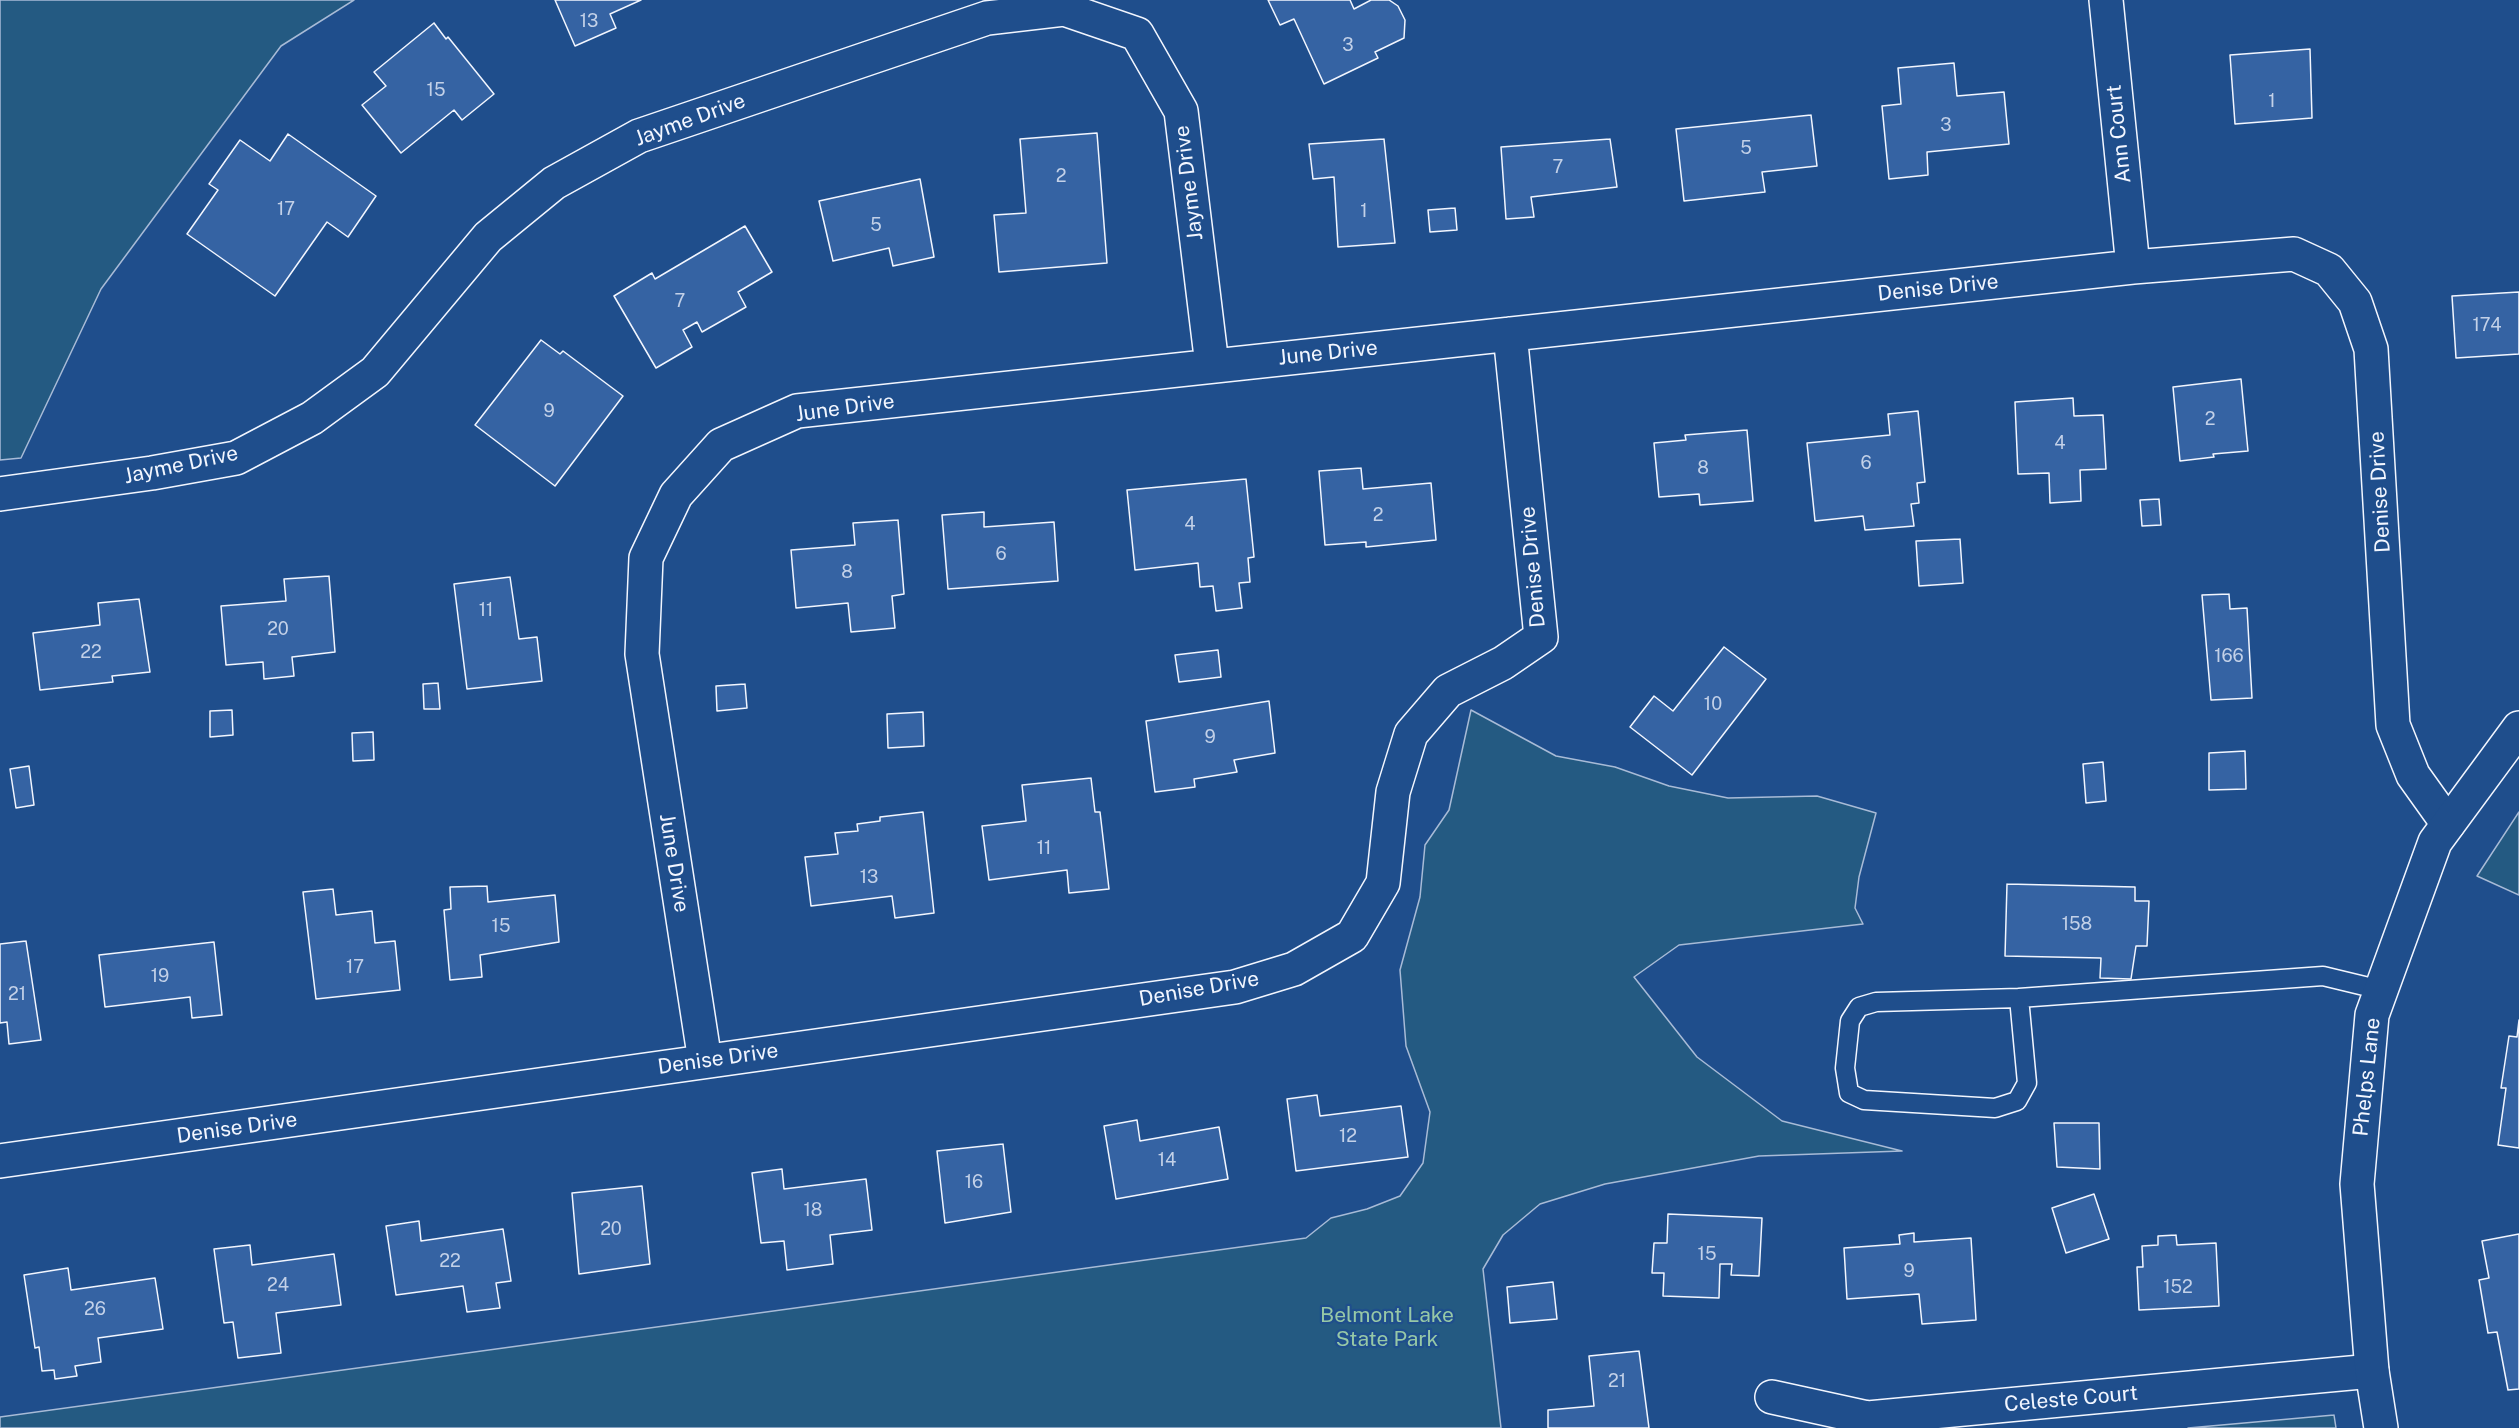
<!DOCTYPE html>
<html>
<head>
<meta charset="utf-8">
<style>
  body { margin:0 }
  canvas { display:block; background:#1f4e8c }
</style>
</head>
<body>
<canvas width="2519" height="1428"></canvas>
<script>
const ctx = document.querySelector('canvas').getContext('2d');
ctx.lineJoin = 'round';
function fillPath(path, color) {
  ctx.fillStyle = color;
  ctx.fill(path, 'evenodd');
}
function poly(rows) {
  const path = new Path2D();
  for (const r of rows) {
    path.moveTo(r[0], r[1]);
    for (let i = 2; i < r.length; i += 2) path.lineTo(r[i], r[i + 1]);
  }
  return path;
}
function strokePath(path, color, width, dash) {
  ctx.strokeStyle = color;
  ctx.lineWidth = width;
  ctx.lineCap = dash ? 'butt' : 'round';
  ctx.setLineDash(dash || []);
  ctx.stroke(path);
}
function label(font, color, halo, rows, align = 'center') {
  ctx.font = font + ' "Public Sans",sans-serif';
  ctx.lineWidth = 4.5;
  ctx.setLineDash([]);
  ctx.textBaseline = 'middle';
  ctx.strokeStyle = halo;
  ctx.fillStyle = color;
  for (const [text, x, y, turn = 0] of rows) {
    ctx.save();
    ctx.translate(x, y);
    ctx.rotate((+turn || 0) * Math.PI / 180);
    ctx.textAlign = isNaN(turn) ? turn : align;
    if (halo) ctx.strokeText(text, 0, 0);
    ctx.fillText(text, 0, 0);
    ctx.restore();
  }
}
const green = poly([
  [0,0,354,0,281,46,101,289,21,458,0,460,0,0],
  [1471,710,1556,756,1615,767,1669,786,1728,798,1817,796,1876,813,1859,877,1855,908,1863,924,1679,945,1634,977,1697,1057,1782,1121,1902,1151,1759,1156,1605,1184,1540,1204,1503,1235,1483,1269,1501,1428,0,1428,0,1417,1306,1238,1331,1218,1367,1209,1400,1196,1423,1163,1430,1112,1406,1046,1400,970,1420,897,1425,845,1449,810,1471,710],
  [2519,812,2519,895,2477,876,2519,812],
  [2334,1415,2336,1428,2188,1428,2334,1415]
]);
const building = poly([
  [555,0,641,0,610,14,616,28,575,46,555,0],
  [1268,0,1350,0,1354,9,1371,0,1389,0,1398,6,1405,20,1404,38,1375,52,1378,58,1324,84,1294,19,1280,25,1268,0],
  [434,23,446,39,448,37,494,94,462,120,454,110,401,153,362,105,386,86,374,72,434,23],
  [2310,49,2312,118,2235,124,2230,55,2310,49],
  [1954,63,1957,96,2004,92,2009,144,1927,152,1928,175,1889,179,1882,106,1901,104,1898,68,1954,63],
  [1811,115,1817,166,1762,172,1765,192,1684,201,1676,129,1811,115],
  [1097,133,1107,263,999,272,994,215,1026,213,1020,139,1097,133],
  [288,134,376,196,348,237,327,222,275,296,187,234,218,190,209,184,240,140,270,161,288,134],
  [1384,139,1395,243,1338,247,1334,177,1313,179,1309,144,1384,139],
  [1610,139,1617,187,1531,197,1534,217,1506,219,1501,147,1610,139],
  [920,179,934,257,893,266,889,248,833,261,819,201,920,179],
  [1455,208,1457,230,1430,232,1428,210,1455,208],
  [745,226,772,272,738,292,746,307,702,332,697,322,683,330,692,347,656,368,614,296,652,273,655,279,745,226],
  [2519,292,2519,354,2456,358,2452,296,2519,292],
  [541,340,560,354,563,351,623,396,555,486,475,425,541,340],
  [2241,379,2248,451,2213,454,2214,457,2180,461,2173,387,2241,379],
  [2073,398,2074,416,2103,415,2106,469,2080,470,2081,501,2050,503,2049,473,2018,474,2015,402,2073,398],
  [1918,411,1925,482,1917,483,1919,503,1911,504,1914,526,1865,530,1863,516,1815,521,1807,443,1890,435,1888,414,1918,411],
  [1747,430,1753,501,1700,505,1699,494,1659,497,1654,443,1686,440,1685,435,1747,430],
  [1361,468,1363,489,1431,483,1436,540,1366,547,1366,542,1325,545,1319,471,1361,468],
  [1246,479,1254,557,1248,558,1250,582,1239,583,1242,608,1216,611,1213,586,1200,587,1198,563,1135,570,1127,490,1246,479],
  [2159,499,2161,525,2142,526,2140,500,2159,499],
  [984,512,984,527,1054,522,1058,581,948,589,942,515,984,512],
  [898,520,904,594,892,596,895,628,851,632,848,603,796,608,791,550,855,545,853,523,898,520],
  [1960,539,1963,583,1919,586,1916,541,1960,539],
  [329,576,335,652,292,657,294,676,264,679,263,662,226,665,221,606,286,601,284,579,329,576],
  [510,577,519,639,537,637,542,681,467,689,454,584,510,577],
  [2229,594,2230,609,2247,608,2252,698,2211,700,2202,595,2229,594],
  [139,599,150,672,112,676,113,682,40,690,33,633,100,625,98,603,139,599],
  [1724,647,1766,679,1692,775,1630,727,1654,696,1673,711,1724,647],
  [1218,650,1221,677,1179,682,1175,655,1218,650],
  [438,683,440,709,424,709,423,684,438,683],
  [745,684,747,708,717,711,716,686,745,684],
  [1269,701,1275,753,1234,760,1237,772,1194,779,1195,787,1155,792,1146,721,1269,701],
  [232,710,233,735,210,737,210,711,232,710],
  [923,712,924,746,888,748,887,714,923,712],
  [373,732,374,760,353,761,352,733,373,732],
  [2245,751,2246,789,2209,790,2209,753,2245,751],
  [2103,762,2106,801,2086,803,2083,764,2103,762],
  [29,766,34,805,16,808,10,769,29,766],
  [1091,778,1095,812,1100,812,1109,889,1069,893,1067,870,989,880,982,826,1026,821,1022,785,1091,778],
  [923,812,934,913,895,918,892,896,811,906,805,857,838,854,835,833,858,831,857,824,880,821,880,817,923,812],
  [2007,884,2135,887,2135,901,2149,901,2147,946,2136,946,2131,979,2100,978,2101,958,2005,956,2007,884],
  [487,886,488,902,555,895,559,942,480,955,482,977,450,980,444,910,451,909,450,887,487,886],
  [333,889,336,915,372,911,375,943,395,941,400,990,316,999,303,892,333,889],
  [26,941,41,1040,9,1044,7,1022,0,1023,0,944,26,941],
  [214,942,222,1015,192,1018,190,997,105,1007,99,955,214,942],
  [2519,1020,2519,1148,2498,1145,2506,1088,2501,1088,2509,1036,2517,1037,2519,1020],
  [1317,1095,1320,1116,1401,1106,1408,1157,1296,1171,1287,1099,1317,1095],
  [1137,1120,1140,1141,1219,1127,1228,1179,1116,1199,1104,1126,1137,1120],
  [2054,1123,2099,1123,2100,1169,2057,1167,2054,1123],
  [1003,1144,1011,1212,945,1223,937,1151,1003,1144],
  [782,1169,784,1189,866,1179,872,1230,830,1235,833,1264,787,1270,784,1241,761,1243,752,1173,782,1169],
  [642,1186,650,1264,579,1274,572,1193,642,1186],
  [2094,1194,2109,1239,2066,1253,2052,1208,2094,1194],
  [1668,1214,1762,1218,1759,1276,1731,1275,1732,1264,1720,1264,1719,1298,1663,1296,1664,1273,1652,1273,1654,1243,1667,1243,1668,1214],
  [419,1221,421,1241,503,1229,511,1281,496,1283,500,1308,467,1312,463,1286,396,1295,386,1226,419,1221],
  [1914,1233,1914,1242,1971,1238,1976,1320,1922,1324,1919,1294,1847,1299,1844,1248,1900,1244,1899,1235,1914,1233],
  [2519,1234,2519,1389,2508,1390,2497,1332,2488,1333,2479,1280,2489,1278,2482,1241,2519,1234],
  [2176,1235,2177,1245,2216,1243,2219,1306,2139,1310,2137,1267,2143,1267,2142,1246,2158,1245,2158,1236,2176,1235],
  [250,1245,252,1265,334,1254,341,1305,276,1313,281,1353,238,1358,233,1322,224,1323,214,1249,250,1245],
  [68,1268,71,1290,155,1278,163,1329,98,1338,101,1362,75,1366,77,1376,55,1379,54,1370,42,1371,39,1347,35,1348,24,1275,68,1268],
  [1553,1282,1557,1319,1510,1323,1507,1287,1553,1282],
  [1639,1351,1649,1428,1548,1428,1548,1410,1594,1406,1589,1356,1639,1351]
]);
const lane = poly([
  [2019,998,2027,1083,2017,1101,1995,1108,1864,1100,1849,1093,1845,1068,1850,1021,1859,1007,1876,1002,2019,998,2323,976,2381,990]
]);
const street = poly([
  [2106,0,2133,267],
  [0,494,152,473,236,458,312,418,375,372,488,237,554,183,639,136,987,18,1064,9,1137,34,1181,111,1212,365],
  [705,1061,642,654,646,558,676,495,721,445,797,411,2133,267,2294,254,2329,270,2355,302,2371,349,2393,725,2413,775,2448,824],
  [0,1161,1235,987,1294,969,1352,936,1383,883,1393,792,1411,734,1448,691,1503,663,1541,637,1510,334],
  [1772,1397,1868,1418,2372,1371]
]);
const secondary = poly([
  [2381,1428,2372,1371,2357,1184,2372,1015,2435,842,2519,728]
]);
const numberNames = [
  ["13",589,21],
  ["3",1348,45],
  ["15",436,90],
  ["1",2272,101],
  ["3",1946,125],
  ["5",1746,148],
  ["7",1558,167],
  ["2",1061,176],
  ["17",286,209],
  ["1",1364,211],
  ["5",876,225],
  ["7",680,301],
  ["174",2487,325],
  ["9",549,411],
  ["2",2210,419],
  ["4",2060,443],
  ["6",1866,463],
  ["8",1703,468],
  ["2",1378,515],
  ["4",1190,524],
  ["6",1001,554],
  ["8",847,572],
  ["11",486,610],
  ["20",278,629],
  ["22",91,652],
  ["166",2229,656],
  ["10",1713,704],
  ["9",1210,737],
  ["11",1044,848],
  ["13",869,877],
  ["158",2077,924],
  ["15",501,926],
  ["17",355,967],
  ["19",160,976],
  ["21",17,994],
  ["12",1348,1136],
  ["14",1167,1160],
  ["16",974,1182],
  ["18",813,1210],
  ["20",611,1229],
  ["15",1707,1254],
  ["22",450,1261],
  ["9",1909,1271],
  ["24",278,1285],
  ["152",2178,1287],
  ["26",95,1309],
  ["21",1617,1381]
];
const streetNames = [
  ["Jayme Drive",690,120,-20],
  ["Ann Court",2119,134,-96],
  ["Jayme Drive",1189,183,-97],
  ["Denise Drive",1938,288,-6],
  ["June Drive",1328,353,-6],
  ["June Drive",845,408,-8],
  ["Jayme Drive",181,465,-12],
  ["Denise Drive",2380,492,-93],
  ["Denise Drive",1533,567,-95],
  ["June Drive",674,863,81],
  ["Denise Drive",1199,989,-10],
  ["Denise Drive",718,1059,-8],
  ["Phelps Lane",2367,1077,-84],
  ["Denise Drive",237,1128,-8],
  ["Celeste Court",2071,1399,-5]
];
const parkNames = [
  ["Belmont Lake",1387,1316],
  ["State Park",1387,1340]
];
fillPath(green, '#245a82');
strokePath(green, '#a8bbd7', 1.5);
fillPath(building, '#3563a3');
strokePath(building, '#f2f6ff', 1.5);
strokePath(lane, '#f2f6ff', 21);
strokePath(street, '#f2f6ff', 36);
strokePath(secondary, '#f2f6ff', 36);
strokePath(lane, '#1f4e8c', 18);
strokePath(street, '#1f4e8c', 33);
strokePath(secondary, '#1f4e8c', 33);
label('18px', '#c3d1e8', null, numberNames);
label('21px', '#f2f6ff', '#1f4e8c', streetNames);
label('21px', '#97c8a6', '#1f4e8c', parkNames);
</script>
</body>
</html>
